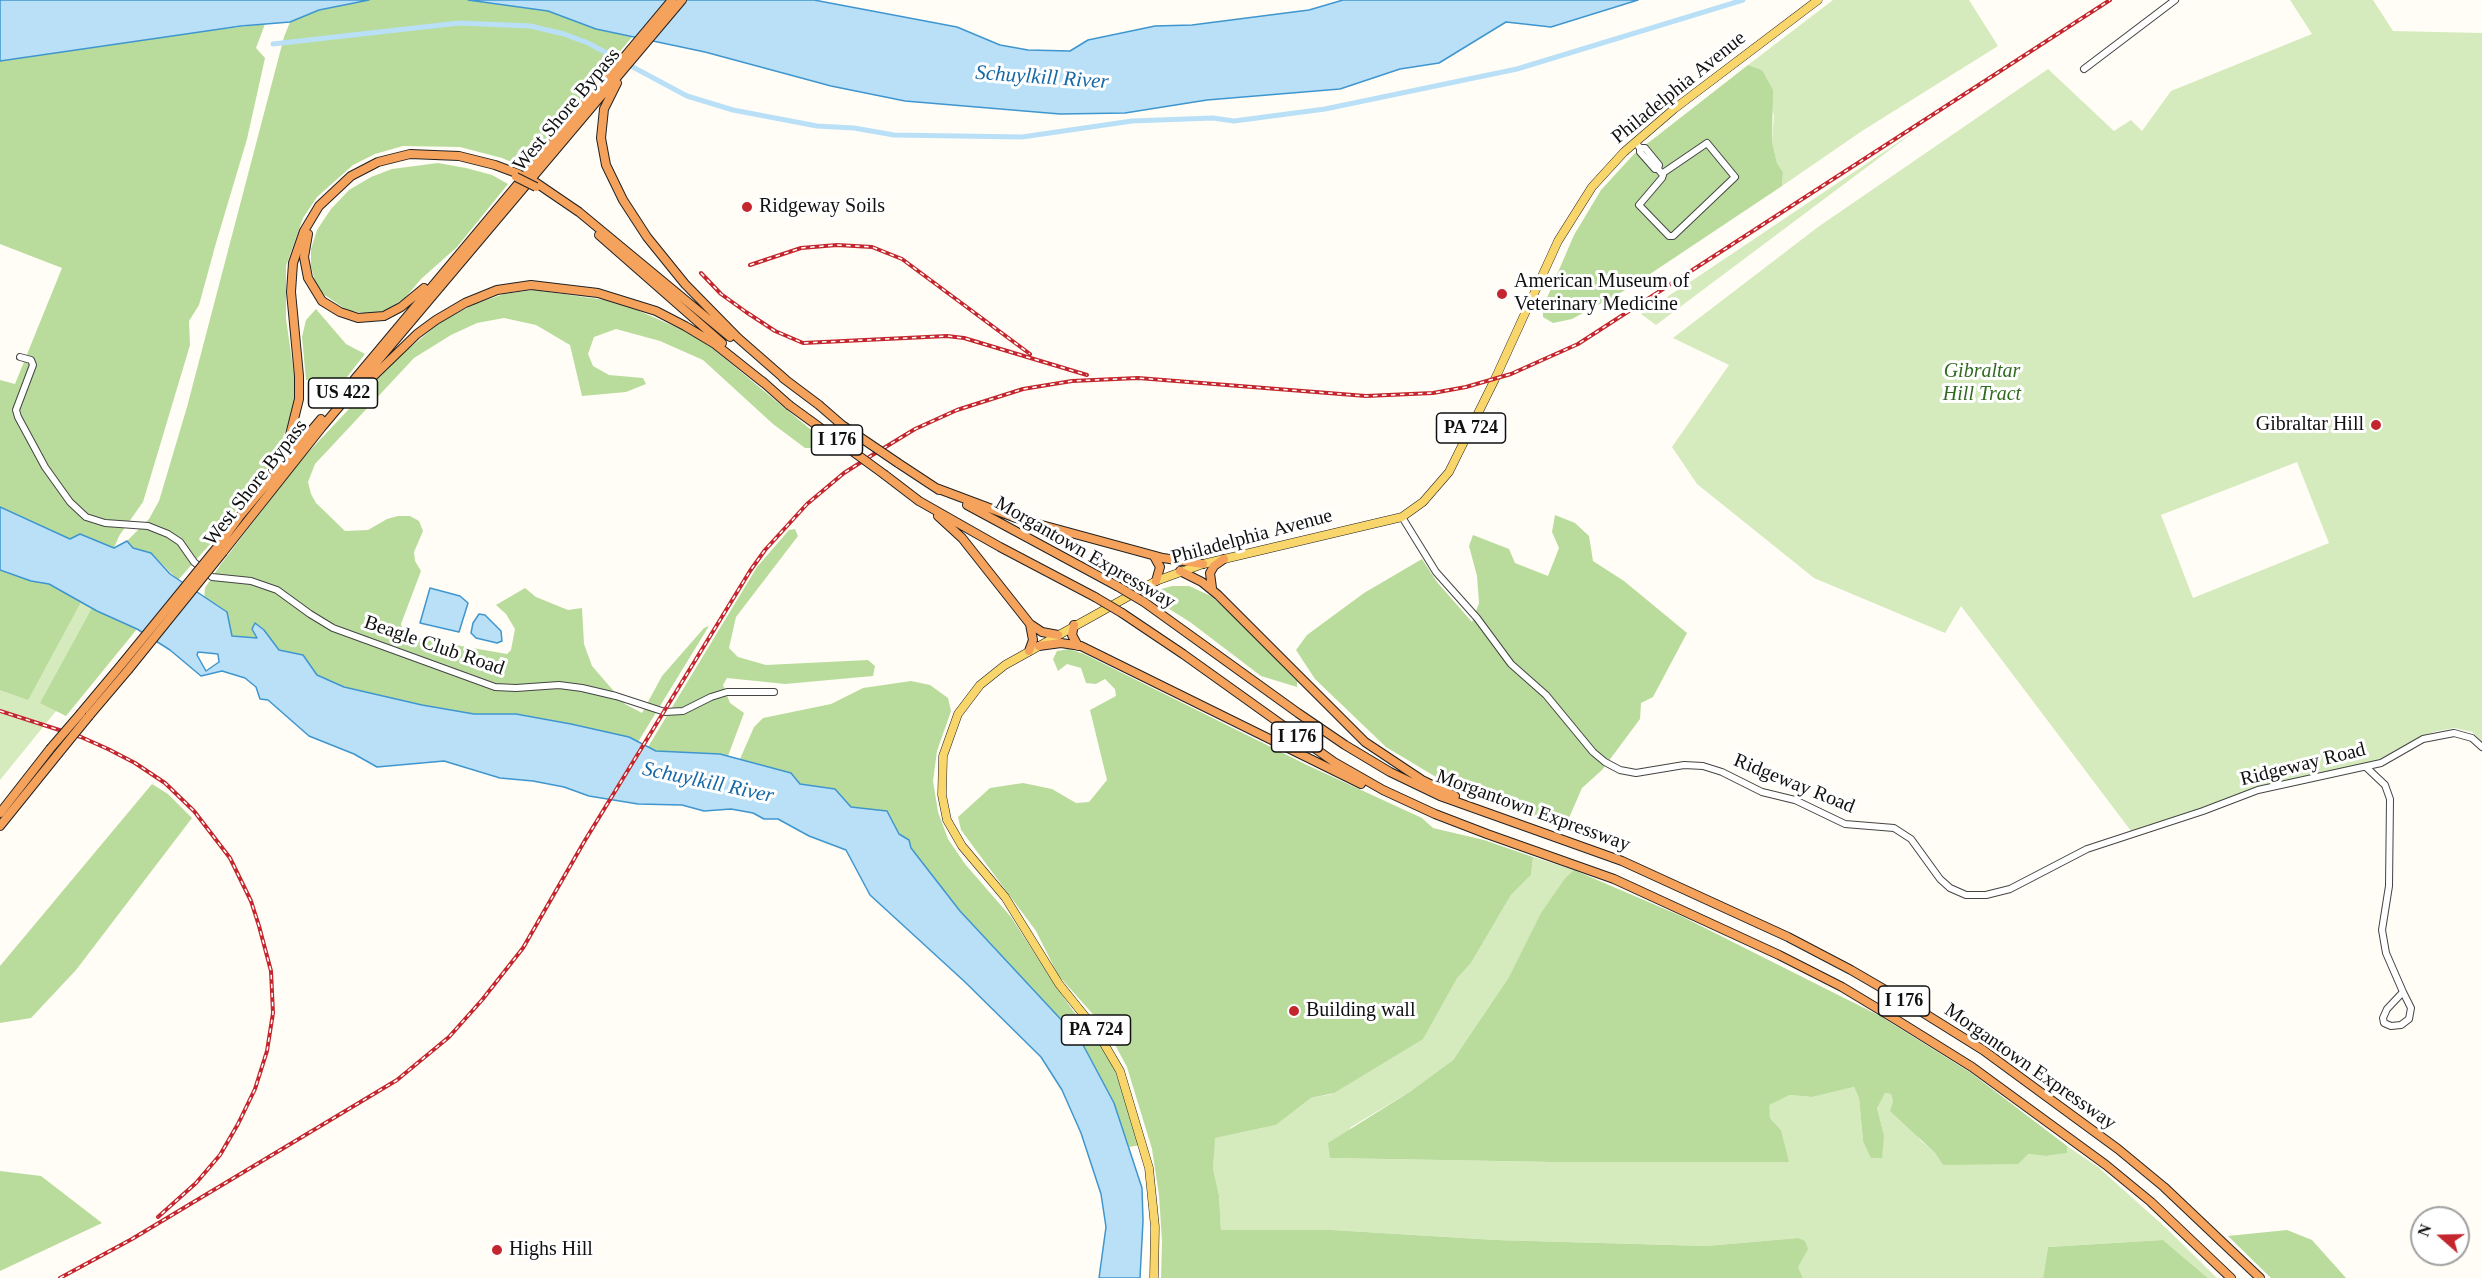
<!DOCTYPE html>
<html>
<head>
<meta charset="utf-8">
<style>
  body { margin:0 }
  #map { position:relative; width:2482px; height:1278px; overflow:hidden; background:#fffdf5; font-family:"Times New Roman",serif }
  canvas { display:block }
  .north { position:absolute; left:2410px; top:1206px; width:60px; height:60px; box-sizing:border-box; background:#fff; border:2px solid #a0a0a0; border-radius:50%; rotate:290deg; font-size:16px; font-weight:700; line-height:24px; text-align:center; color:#111 }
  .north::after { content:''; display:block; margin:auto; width:21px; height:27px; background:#c4262e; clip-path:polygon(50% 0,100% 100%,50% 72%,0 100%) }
</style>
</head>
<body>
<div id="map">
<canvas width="2482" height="1278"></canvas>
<div class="north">N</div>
</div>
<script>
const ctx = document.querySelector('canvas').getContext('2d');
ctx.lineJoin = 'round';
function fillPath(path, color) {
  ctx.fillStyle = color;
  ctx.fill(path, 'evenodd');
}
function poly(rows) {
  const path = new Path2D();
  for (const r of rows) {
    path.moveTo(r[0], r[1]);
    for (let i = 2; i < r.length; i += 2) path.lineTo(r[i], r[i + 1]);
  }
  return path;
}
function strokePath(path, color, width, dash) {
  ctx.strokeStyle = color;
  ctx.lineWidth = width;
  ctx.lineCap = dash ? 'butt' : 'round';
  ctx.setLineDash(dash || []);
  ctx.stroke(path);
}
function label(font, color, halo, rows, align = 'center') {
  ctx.font = font + ' "Times New Roman",serif';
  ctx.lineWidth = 6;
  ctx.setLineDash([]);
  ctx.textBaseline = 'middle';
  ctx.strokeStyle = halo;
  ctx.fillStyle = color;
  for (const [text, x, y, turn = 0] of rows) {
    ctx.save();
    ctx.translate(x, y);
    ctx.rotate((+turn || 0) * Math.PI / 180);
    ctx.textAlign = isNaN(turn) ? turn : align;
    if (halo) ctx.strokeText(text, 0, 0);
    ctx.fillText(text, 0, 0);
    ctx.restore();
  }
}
const green = poly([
  [1833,0,1969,0,1998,46,1862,131,1782,186,1783,172,1777,163,1772,142,1774,116,1762,70,1748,65],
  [2290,0,2373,0,2393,31,2482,33,2482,741,2472,732,2454,728,2433,732,2376,761,2316,775,2131,831,1961,606,1945,633,1814,578,1697,484,1672,447,1729,365,1673,338,1818,227,2048,69,2114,131,2131,120,2142,131,2171,91,2312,34],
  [2297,462,2329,543,2193,598,2161,515],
  [1915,131,1656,325,1641,314,1693,280],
  [0,541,147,599,0,780],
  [1533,857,1574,870,1566,877,1509,977,1453,1060,1411,1091,1351,1127,1330,1158,1552,1162,1788,1162,1781,1130,1770,1118,1768,1105,1790,1095,1812,1097,1854,1087,1859,1098,1863,1141,1884,1135,1877,1108,1884,1093,1891,1094,1893,1102,1920,1140,1935,1153,1943,1165,2028,1154,2046,1156,2066,1153,2067,1146,2098,1167,2165,1227,2217,1278,2208,1278,2163,1240,2048,1247,2043,1278,1803,1278,1798,1267,1798,1238,1706,1246,1496,1240,1332,1230,1221,1230,1219,1195,1213,1169,1214,1138,1276,1125,1311,1098,1332,1094,1471,963,1511,895,1531,875]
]);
const forest = poly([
  [369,0,468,0,501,3,548,11,596,29,632,37,523,167,502,158,460,147,403,146,375,154,353,165,317,197,303,218,286,266,286,319,295,381,294,403,287,427,277,453,261,477,212,542,178,580,151,553,133,548,127,541,149,519,159,501,187,407,284,37,290,22,319,10],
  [265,24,256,48,265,58,247,139,216,243,199,305,189,321,190,345,143,502,119,536,114,548,80,534,70,539,0,507,0,380,15,384,62,268,0,244,0,61,150,38],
  [1748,65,1762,70,1773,90,1772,142,1777,163,1783,172,1782,186,1629,288,1572,319,1553,323,1543,317,1543,307,1574,235,1601,190,1634,154],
  [438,163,466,168,492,175,508,184,457,247,421,279,404,299,384,311,368,314,347,310,323,294,315,282,311,266,311,249,317,230,331,209,349,190,371,177,392,169],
  [534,290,605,300,637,310,687,332,712,348,833,448,805,448,773,424,703,360,660,341,616,329,594,337,588,354,593,366,609,375,643,378,646,384,626,392,582,396,570,345,536,325,504,318,477,323,451,335,414,358,315,464,308,482,311,494,316,503,345,531,368,530,387,519,398,516,410,516,419,521,423,531,414,552,415,561,421,571,401,624,403,632,410,637,507,654,511,650,515,629,506,614,496,605,525,588,536,597,568,610,582,608,584,644,592,666,625,704,642,713,662,676,704,628,709,626,638,742,629,737,516,714,474,714,422,705,344,687,317,675,303,655,279,650,264,630,256,624,252,630,259,638,231,636,227,612,204,598,205,588,221,564,301,460,395,360,442,321,475,304,504,294],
  [316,309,346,344,365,354,336,391,327,383,306,380,302,337,306,320],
  [1555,515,1575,523,1589,536,1593,561,1624,581,1687,633,1653,697,1641,703,1640,719,1602,770,1582,788,1565,827,1506,809,1446,783,1386,747,1315,679,1296,650,1307,635,1364,593,1422,559,1437,582,1472,622,1479,603,1477,576,1469,546,1473,535,1509,549,1515,563,1548,576,1559,548,1552,532],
  [795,529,798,536,736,617,729,648,738,657,766,665,868,660,875,666,873,676,785,684,727,678,723,685,730,703,744,713,728,756,656,751,648,747,757,567,789,530],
  [0,570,31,581,49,584,81,602,28,700,0,690],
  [1172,586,1189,586,1211,596,1237,619,1297,681,1297,687,1261,676,1190,622,1150,597,1151,592],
  [92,608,137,629,66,716,40,703],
  [1069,649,1084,654,1309,766,1422,818,1433,828,1484,840,1533,857,1531,875,1511,895,1471,963,1457,978,1423,1039,1334,1093,1311,1098,1276,1125,1215,1138,1213,1169,1219,1195,1221,1230,1332,1230,1496,1240,1706,1246,1798,1238,1805,1241,1808,1249,1798,1267,1803,1278,1161,1278,1162,1241,1159,1195,1152,1149,1127,1067,1107,1030,1058,975,1036,931,961,830,958,817,990,788,1023,783,1052,789,1076,803,1089,802,1107,780,1090,710,1116,696,1115,689,1105,679,1096,684,1086,683,1081,668,1067,664,1058,671,1053,659,1057,651],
  [911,681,930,685,948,698,951,711,937,751,933,781,938,812,948,839,965,864,1011,917,1055,985,1074,1012,1095,1034,1114,1067,1140,1145,1129,1147,1114,1103,1081,1041,960,911,911,848,909,840,899,834,887,812,851,807,835,789,800,784,759,765,740,759,754,727,763,718,831,704,863,688],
  [152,784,168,794,192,818,76,970,31,1018,0,1023,0,966],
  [1574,870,1681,916,1880,1016,1971,1073,2067,1146,2067,1153,2046,1156,2028,1154,2018,1164,1943,1165,1935,1153,1890,1111,1893,1102,1891,1094,1885,1093,1877,1108,1884,1135,1882,1158,1871,1158,1863,1141,1859,1098,1854,1087,1812,1097,1790,1095,1769,1105,1770,1118,1781,1130,1789,1162,1552,1162,1330,1158,1328,1143,1411,1091,1453,1060,1509,977,1541,913,1566,877],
  [0,1171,41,1176,102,1223,0,1271],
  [2287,1230,2312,1240,2346,1278,2271,1278,2228,1236],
  [2163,1240,2208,1278,2043,1278,2048,1247]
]);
const water = poly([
  [0,0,369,0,319,10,290,22,241,26,0,61,0,0],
  [468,0,814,0,957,27,1000,45,1028,50,1070,51,1088,40,1155,26,1192,25,1309,10,1343,0,1638,0,1551,27,1506,22,1439,63,1400,69,1340,89,1207,100,1125,113,1060,114,905,101,831,86,705,52,596,29,548,11,468,0],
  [0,507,70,539,80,534,114,548,127,541,133,548,151,553,170,574,227,612,232,636,257,638,252,629,255,623,264,630,279,650,303,655,317,675,344,687,422,705,474,714,516,714,571,724,629,737,656,751,720,754,791,773,800,784,835,789,851,807,887,811,899,834,909,840,911,848,960,911,1081,1041,1114,1103,1142,1188,1143,1221,1140,1278,1099,1278,1106,1227,1101,1194,1081,1133,1062,1090,1041,1057,965,982,870,895,846,850,809,836,778,819,764,819,753,813,731,809,704,811,682,805,638,804,589,796,564,787,533,781,500,778,444,761,377,767,354,754,309,736,268,700,260,699,256,687,245,678,222,671,201,676,170,650,137,629,97,611,49,584,31,581,0,570,0,507],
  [198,652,218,654,219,662,206,671,197,655,198,652],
  [430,588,460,596,468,603,459,632,420,623,430,588],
  [479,614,485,615,501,631,502,641,497,643,476,638,471,633,473,623,479,614]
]);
const canal = poly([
  [273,44,459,23,530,26,564,34,588,43,687,96,733,110,817,126,854,128,894,135,1022,137,1132,121,1213,118,1234,121,1325,109,1517,69,1743,0]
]);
const minor = poly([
  [2084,69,2175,0],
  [1635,142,1640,148,1640,152,1655,169,1658,169,1659,165,1645,148,1640,148],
  [1658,169,1663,175,1662,178,1639,205,1669,236,1673,236,1735,177,1707,143,1663,173],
  [20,357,31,360,33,365,16,410,18,417,45,467,70,502,86,517,105,523,148,526,168,534,180,542,194,562,212,577,251,581,277,590,310,614,333,628,495,687,516,688,559,685,582,688,616,696,665,712,683,711,711,697,727,692,774,692],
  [1402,517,1436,572,1477,618,1511,664,1546,695,1593,752,1605,762,1620,770,1636,773,1684,765,1703,766,1722,772,1762,792,1795,800,1845,824,1894,828,1911,839,1940,879,1950,888,1966,895,1986,895,2010,889,2087,849,2203,811,2258,790,2381,763,2423,739,2454,733,2472,738,2482,747],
  [2366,767,2385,785,2390,799,2389,886,2382,930,2386,953,2403,992,2387,1009,2383,1018,2384,1023,2391,1026,2401,1025,2409,1019,2411,1008,2403,992]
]);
const major = poly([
  [1154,1278,1155,1227,1149,1168,1120,1071,1096,1030,1059,984,1005,897,962,846,947,820,942,795,943,756,958,714,980,685,1005,665,1156,581,1203,564,1402,517,1423,502,1449,472,1495,379,1558,241,1592,187,1624,152,1674,109,1818,0]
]);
const highway = poly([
  [617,83,604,109,601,138,606,165,623,200,647,237,685,284,738,338,786,380],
  [535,182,579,212,730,337],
  [308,234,304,257,308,278,322,301,340,312,358,318,384,316,401,307,424,288],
  [599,235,722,343],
  [783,378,819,405],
  [762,381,789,405],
  [343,393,672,0],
  [354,395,417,334,436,320,465,303,497,290,531,285,598,293,656,311,685,326,715,344,764,383],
  [898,463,939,490],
  [273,469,289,439,299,399,299,376,291,292,293,263,304,231,319,206,351,176,378,162,410,154,459,156,495,165,519,174],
  [885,475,919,501,1000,547,1095,597],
  [936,488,1016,518,1163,558,1203,564],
  [967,505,1117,586],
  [938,516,962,538,1030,624,1042,632,1058,635],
  [219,545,240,516,321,419],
  [223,552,322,427,682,0],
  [1154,556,1160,567,1156,581],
  [1180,571,1202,582,1218,595,1365,742,1422,780,1455,796],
  [1212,588,1210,573,1214,566,1224,559],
  [1144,602,1298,713,1345,745,1390,772,1440,796,1622,861,1788,937,1851,970,1906,1002,1983,1050,2118,1149,2164,1187,2260,1278],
  [1122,613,1183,654,1334,762,1383,790,1435,814,1487,834,1614,879,1779,955,1842,987,1895,1019,1972,1067,2106,1165,2151,1202,2231,1278],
  [1074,625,1072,635,1078,646],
  [1039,646,1061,643,1081,646,1361,784],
  [1029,651,1033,640,1030,624],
  [81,713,122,664],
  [89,716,128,670],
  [0,813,50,749],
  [0,826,58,754]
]);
const rail = poly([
  [750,265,801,248,837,245,872,247,902,259,1030,354],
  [701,273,721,294,746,312,775,331,803,343,947,336,964,338,1087,375],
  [0,711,81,737,108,749,135,763,165,783,194,811,230,858,251,901,259,926,271,971,273,1013,267,1051,255,1089,238,1124,220,1155,196,1183,158,1217],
  [60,1278,132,1239,397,1080,449,1037,482,1000,523,948,584,842,750,571,765,550,807,504,844,473,874,454,915,429,957,410,1023,389,1072,381,1138,378,1366,396,1433,393,1466,387,1511,374,1578,344,2110,0]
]);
const highwayBridge = poly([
  [516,177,536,187],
  [789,405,885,475],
  [819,405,842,425,898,463],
  [1117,586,1144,602],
  [1095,597,1122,613],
  [122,664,219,545],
  [128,670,223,552],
  [50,749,81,713],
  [58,754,89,716]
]);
const markers = [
  [747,207,6,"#c4262e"],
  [1502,294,6,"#c4262e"],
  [2376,425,6,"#c4262e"],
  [1294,1011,6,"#c4262e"],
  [497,1250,6,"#c4262e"]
];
const shields = [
  [343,393,69],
  [1471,428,69],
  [837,440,51],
  [1297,737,51],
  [1904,1001,51],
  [1096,1030,69]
];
const shieldNames = [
  ["US 422",343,393],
  ["PA 724",1471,428],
  ["I 176",837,440],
  ["I 176",1297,737],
  ["I 176",1904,1001],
  ["PA 724",1096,1030]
];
const streetNames = [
  ["Philadelphia Avenue",1679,88,-39],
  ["West Shore Bypass",567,110,-50],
  ["West Shore Bypass",256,483,-52],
  ["Philadelphia Avenue",1252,537,-15],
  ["Morgantown Expressway",1085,553,30],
  ["Beagle Club Road",434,646,19],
  ["Ridgeway Road",2303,765,-14],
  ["Ridgeway Road",1794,784,22],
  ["Morgantown Expressway",1533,811,20],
  ["Morgantown Expressway",2030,1067,35]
];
const poiNames = [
  ["Ridgeway Soils",759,207],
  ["American Museum of",1514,282],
  ["Veterinary Medicine",1514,305],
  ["Gibraltar Hill",2364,425,"right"],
  ["Building wall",1306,1011],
  ["Highs Hill",509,1250]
];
const parkNames = [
  ["Gibraltar",1982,372],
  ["Hill Tract",1982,395]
];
const waterNames = [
  ["Schuylkill River",1042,78,4],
  ["Schuylkill River",708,783,12]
];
fillPath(green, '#d5ebbd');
fillPath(forest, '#b9dc9c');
fillPath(water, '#b9e0f7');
strokePath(water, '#3f96cf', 1.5);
strokePath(canal, '#b9e0f7', 5);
strokePath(minor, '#444', 8);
strokePath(major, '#222', 9);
strokePath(highway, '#222', 10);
strokePath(minor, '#fff', 6);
strokePath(major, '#f9d66b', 8);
strokePath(highway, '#f5a25d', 8);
strokePath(rail, '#c4262e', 4);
strokePath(rail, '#fff', 1.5, [4.5]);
strokePath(highwayBridge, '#222', 10, []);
strokePath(highwayBridge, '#f5a25d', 8);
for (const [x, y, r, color] of markers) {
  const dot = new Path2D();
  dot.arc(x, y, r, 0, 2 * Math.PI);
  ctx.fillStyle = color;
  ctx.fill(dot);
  strokePath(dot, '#fff', 2);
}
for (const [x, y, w] of shields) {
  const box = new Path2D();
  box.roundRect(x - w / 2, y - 15, w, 30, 4.5);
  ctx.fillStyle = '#fff';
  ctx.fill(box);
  strokePath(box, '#111', 1.5);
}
label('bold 18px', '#111', null, shieldNames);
label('20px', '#111', '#fff', streetNames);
label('20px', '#111', '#fff', poiNames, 'left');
label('italic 20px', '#2f6b1f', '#fff', parkNames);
label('italic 21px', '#1768a6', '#fff', waterNames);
</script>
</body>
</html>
